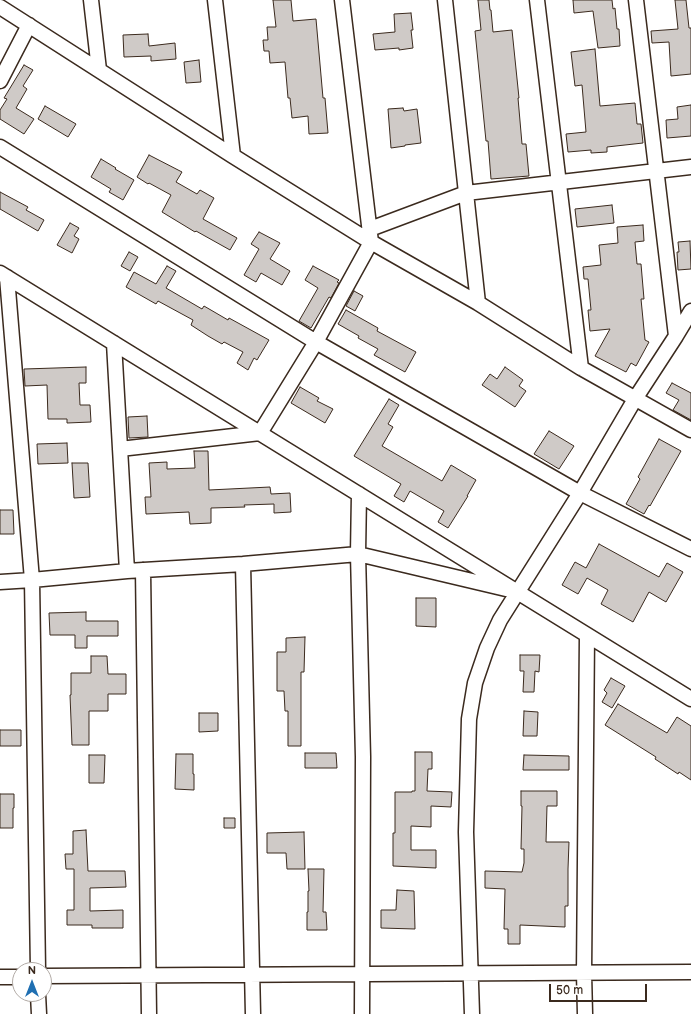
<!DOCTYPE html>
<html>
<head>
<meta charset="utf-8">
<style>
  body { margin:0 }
  #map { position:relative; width:691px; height:1014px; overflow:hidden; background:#fff; font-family:"Balsamiq Sans",sans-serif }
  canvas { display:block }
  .north { position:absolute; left:12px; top:962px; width:40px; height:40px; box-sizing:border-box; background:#fff; border:1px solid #b1aaa5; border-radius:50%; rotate:0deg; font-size:11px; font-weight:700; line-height:16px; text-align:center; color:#3b2a1e }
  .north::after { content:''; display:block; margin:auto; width:14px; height:18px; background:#1f6fb2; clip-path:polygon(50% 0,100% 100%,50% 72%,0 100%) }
  .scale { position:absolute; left:549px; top:984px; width:98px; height:18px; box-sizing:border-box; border:2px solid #3b2a1e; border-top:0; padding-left:5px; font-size:12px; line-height:14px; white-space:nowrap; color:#3b2a1e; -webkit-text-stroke:3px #fff; paint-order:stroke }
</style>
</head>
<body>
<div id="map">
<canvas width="691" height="1014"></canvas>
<div class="north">N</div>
<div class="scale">50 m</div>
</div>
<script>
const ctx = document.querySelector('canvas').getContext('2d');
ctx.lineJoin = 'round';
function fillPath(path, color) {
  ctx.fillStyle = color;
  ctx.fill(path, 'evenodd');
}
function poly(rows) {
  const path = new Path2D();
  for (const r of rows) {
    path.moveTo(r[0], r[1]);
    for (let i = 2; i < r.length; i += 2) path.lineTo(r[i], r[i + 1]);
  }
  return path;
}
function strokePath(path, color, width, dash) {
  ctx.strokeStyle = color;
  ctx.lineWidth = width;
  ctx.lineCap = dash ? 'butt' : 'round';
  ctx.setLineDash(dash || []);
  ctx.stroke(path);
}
const building = poly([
  [273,0,291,0,293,21,316,19,323,98,325,98,328,133,309,134,308,116,292,118,290,98,288,98,285,62,270,63,269,51,264,51,263,40,268,40,267,27,276,27,273,0],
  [478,0,489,0,490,10,491,10,493,32,512,30,519,98,518,98,522,144,526,144,529,176,491,179,488,141,486,141,475,31,481,30,478,0],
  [573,0,612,0,613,9,615,8,617,29,619,29,620,46,598,48,593,11,574,13,573,0],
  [675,0,686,0,689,28,691,28,691,74,671,76,669,42,652,43,651,31,678,29,675,0],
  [411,13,413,30,411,30,413,48,399,50,399,48,375,50,373,34,395,32,394,14,411,13],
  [148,34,149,46,175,43,176,59,151,61,151,56,124,57,123,35,148,34],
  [595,49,600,106,635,103,637,124,641,124,643,143,607,147,607,152,591,153,591,150,568,152,566,134,586,132,582,85,575,86,571,52,595,49],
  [199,60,201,82,186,83,184,62,199,60],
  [24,65,33,70,23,86,27,89,16,108,34,119,24,134,0,119,0,110,7,99,4,98,24,65],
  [691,105,691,136,667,138,666,120,678,119,677,107,691,105],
  [45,106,76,124,68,137,38,119,45,106],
  [403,108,404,111,417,109,421,143,405,145,405,146,391,148,388,109,403,108],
  [149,155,182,172,176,182,197,194,200,190,214,198,203,219,237,238,230,250,196,231,195,232,162,212,171,195,149,183,148,184,137,177,149,155],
  [101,159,116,168,115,169,134,180,123,200,109,192,111,189,91,177,101,159],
  [0,192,28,207,26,210,44,220,38,231,0,209,0,192],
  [612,205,614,223,577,227,575,209,612,205],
  [70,223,79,228,74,236,79,239,72,253,57,245,70,223],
  [643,225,644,241,635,242,637,264,641,264,644,299,641,299,645,340,649,342,636,366,631,363,626,372,595,356,610,329,590,331,588,310,591,310,588,279,584,279,583,267,601,265,599,245,618,243,617,227,643,225],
  [259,232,280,243,270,259,290,271,282,285,261,273,256,282,244,275,259,249,251,244,259,232],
  [690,241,691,269,678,270,677,252,679,252,678,242,690,241],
  [129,252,138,257,130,271,121,266,129,252],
  [167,266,176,271,166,288,202,309,204,306,228,320,229,318,269,340,257,360,254,358,248,370,237,363,243,352,224,342,222,344,208,336,191,325,193,320,158,301,156,304,126,287,134,272,156,284,167,266],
  [313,266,339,280,337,282,339,283,331,298,329,297,311,328,299,321,318,288,305,280,313,266],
  [354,291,363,296,355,311,346,306,354,291],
  [346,310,378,328,377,331,416,352,405,372,374,355,378,349,358,338,359,336,338,324,346,310],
  [86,367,86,383,79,383,80,405,90,405,91,422,67,423,67,419,48,419,47,385,25,386,24,369,86,367],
  [505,367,523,380,519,386,526,391,515,407,482,385,490,374,497,379,505,367],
  [672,383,691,393,691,420,673,410,679,400,666,393,672,383],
  [300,387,319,398,317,401,333,409,325,423,291,403,300,387],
  [389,399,399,405,388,424,393,427,382,446,442,481,451,465,476,480,467,496,468,496,448,528,438,522,444,511,410,491,404,502,394,496,401,484,354,456,389,399],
  [147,416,148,437,129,438,128,417,147,416],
  [549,431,574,446,559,469,534,454,549,431],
  [659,439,681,451,650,506,649,505,644,514,626,504,640,479,638,477,659,439],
  [67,443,68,463,38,464,37,444,67,443],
  [194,451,208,451,209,490,270,487,271,494,290,493,291,512,274,513,274,504,244,505,245,507,211,508,211,523,190,524,189,512,146,514,145,497,151,497,149,463,167,462,167,469,195,468,194,451],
  [72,463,88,463,90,497,74,498,72,463],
  [0,510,13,510,14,534,0,534,0,510],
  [599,544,659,577,667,563,683,572,666,602,649,592,633,622,601,604,608,590,587,578,578,594,562,585,575,562,586,568,599,544],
  [416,598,436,598,436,627,416,626,416,598],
  [86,612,86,621,118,621,118,636,87,636,87,648,75,648,75,635,50,635,49,613,86,612],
  [305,637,304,672,301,672,301,746,288,746,288,711,285,711,284,691,277,691,277,652,286,652,286,638,305,637],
  [520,655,540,655,539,672,535,671,534,692,523,692,524,671,520,671,520,655],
  [91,656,107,656,108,674,126,674,126,694,108,694,108,711,89,711,89,745,72,745,70,695,71,695,71,673,91,673,91,656],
  [611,678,625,686,612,708,602,702,607,693,604,690,611,678],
  [618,704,667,733,677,717,691,726,691,780,679,772,678,774,655,759,656,757,605,725,618,704],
  [524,711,538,712,537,736,523,736,524,711],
  [199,713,218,713,218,731,199,732,199,713],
  [0,730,21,730,21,746,0,746,0,730],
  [415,752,432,752,432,769,428,769,427,791,452,792,451,807,431,806,431,827,411,826,411,850,436,850,436,868,393,866,393,833,395,833,395,792,412,792,412,791,415,791,415,752],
  [305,753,336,753,337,768,305,768,305,753],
  [176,754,193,754,193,774,194,774,194,790,175,789,176,754],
  [89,755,105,755,104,783,89,783,89,755],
  [524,755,569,756,569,770,523,770,524,755],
  [521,791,557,791,557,806,547,806,546,842,569,842,568,869,568,906,565,906,565,927,520,925,520,944,508,944,508,929,504,929,505,889,485,888,485,871,522,872,524,863,524,849,521,849,522,806,521,806,521,791],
  [0,794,14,794,14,808,13,808,13,828,0,828,0,794],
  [224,818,235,818,235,828,224,828,224,818],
  [86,830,88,871,125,871,126,887,90,888,90,911,123,910,123,928,92,928,92,925,67,925,67,910,74,910,74,869,66,869,65,854,73,854,73,831,86,830],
  [304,832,305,869,287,869,286,853,267,853,267,833,304,832],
  [308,869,324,869,323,912,326,912,327,930,307,930,307,912,308,912,308,891,309,891,308,869],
  [397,890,414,891,415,929,381,928,381,910,396,910,397,890]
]);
const minor = poly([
  [91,0,99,70],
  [215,0,233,156],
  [445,0,478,303],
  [537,0,581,368],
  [636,0,676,336],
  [0,7,233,156,371,242,478,303,581,368,691,430],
  [0,81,29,25],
  [0,147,316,342,580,493,691,549],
  [370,229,466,193,691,167],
  [0,273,691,699],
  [7,277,32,580,38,970],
  [114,343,127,571],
  [120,449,260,433,316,342,371,242,342,0],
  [359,494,358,554,363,757,362,1014],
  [243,564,253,1014],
  [143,570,149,1014],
  [0,582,32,580,127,571,243,564,358,554,506,589],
  [44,976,691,972],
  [0,977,20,977],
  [38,994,39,1014],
  [472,1014,466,832,469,719,475,683,487,648,500,620,580,493,635,399,676,336,691,311],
  [585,1014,584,973,587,635]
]);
fillPath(building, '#cfcac7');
strokePath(building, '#3b2a1e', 1);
strokePath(minor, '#3b2a1e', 17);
strokePath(minor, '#fff', 14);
</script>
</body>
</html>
